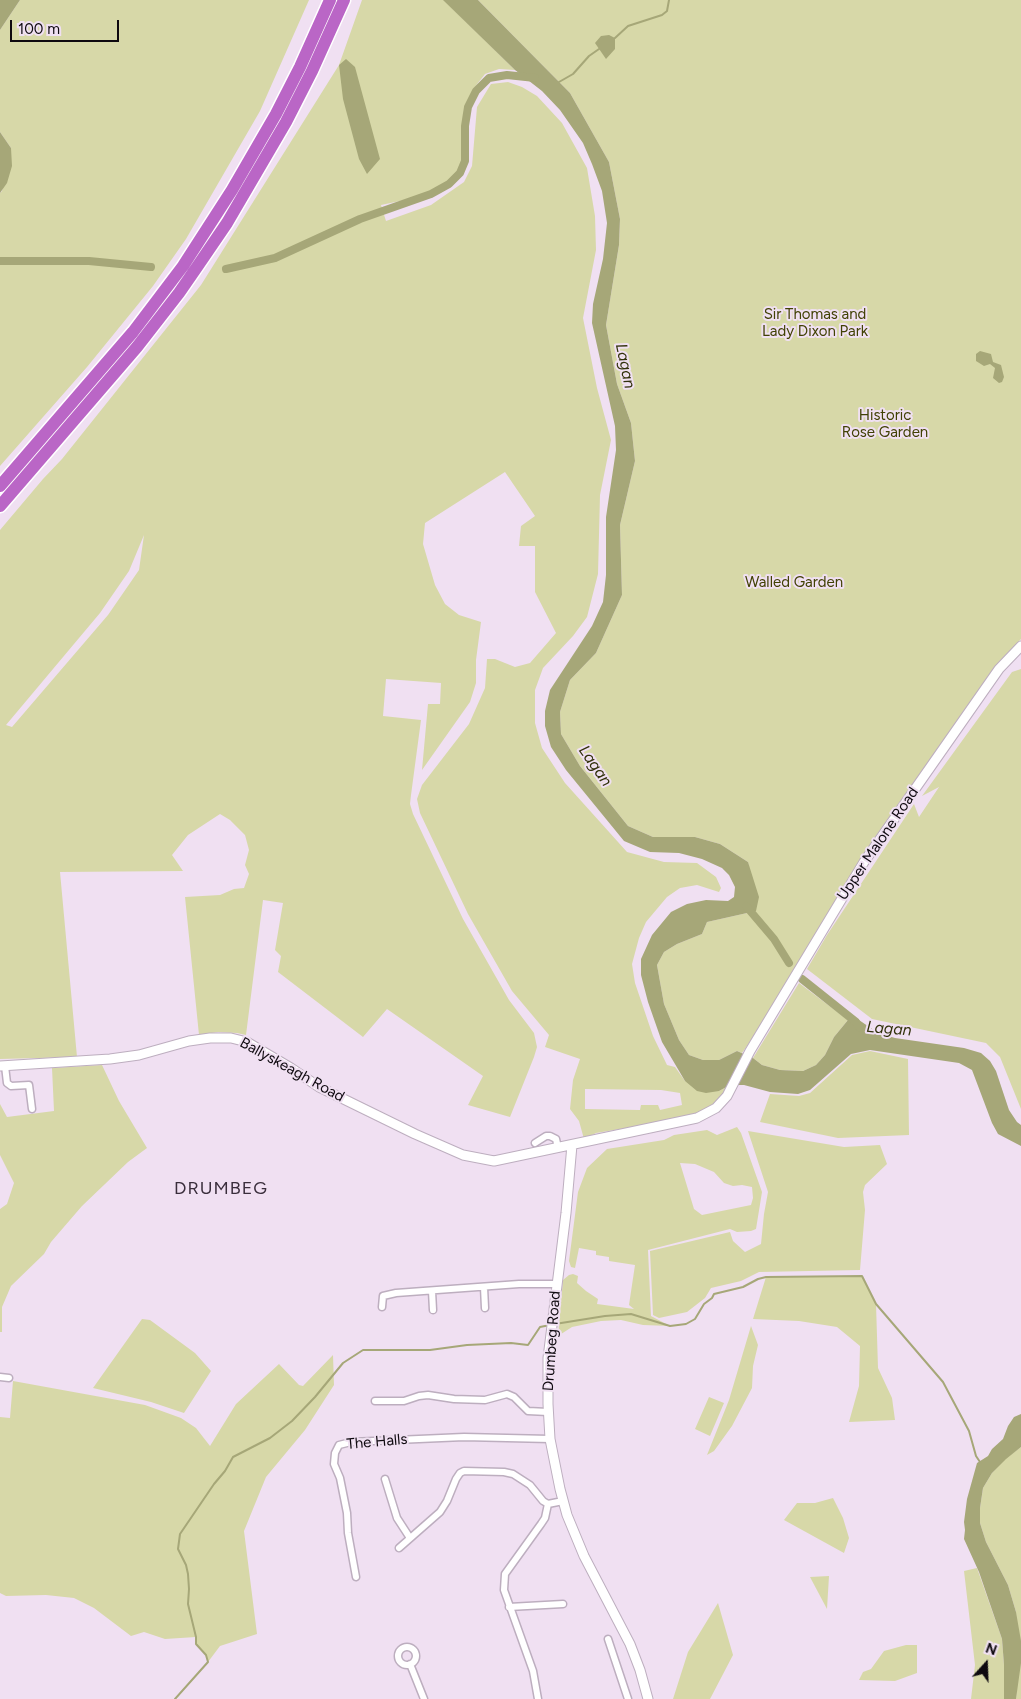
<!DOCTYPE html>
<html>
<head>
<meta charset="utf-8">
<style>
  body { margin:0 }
  #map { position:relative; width:1021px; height:1699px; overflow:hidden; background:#f0e0f2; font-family:Figtree,sans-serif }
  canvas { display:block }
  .north { position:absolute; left:961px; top:1639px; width:50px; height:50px; -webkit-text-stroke:4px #f0e0f2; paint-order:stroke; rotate:20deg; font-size:14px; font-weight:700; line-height:20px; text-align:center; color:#0e090f }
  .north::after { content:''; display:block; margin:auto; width:18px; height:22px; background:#0e090f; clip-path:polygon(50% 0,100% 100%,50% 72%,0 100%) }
  .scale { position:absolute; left:10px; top:20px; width:109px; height:22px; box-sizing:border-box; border:2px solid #0e090f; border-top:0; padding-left:6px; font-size:15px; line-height:18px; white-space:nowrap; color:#0e090f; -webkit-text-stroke:4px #f0e0f2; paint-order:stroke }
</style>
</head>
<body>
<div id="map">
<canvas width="1021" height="1699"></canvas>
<div class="north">N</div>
<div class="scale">100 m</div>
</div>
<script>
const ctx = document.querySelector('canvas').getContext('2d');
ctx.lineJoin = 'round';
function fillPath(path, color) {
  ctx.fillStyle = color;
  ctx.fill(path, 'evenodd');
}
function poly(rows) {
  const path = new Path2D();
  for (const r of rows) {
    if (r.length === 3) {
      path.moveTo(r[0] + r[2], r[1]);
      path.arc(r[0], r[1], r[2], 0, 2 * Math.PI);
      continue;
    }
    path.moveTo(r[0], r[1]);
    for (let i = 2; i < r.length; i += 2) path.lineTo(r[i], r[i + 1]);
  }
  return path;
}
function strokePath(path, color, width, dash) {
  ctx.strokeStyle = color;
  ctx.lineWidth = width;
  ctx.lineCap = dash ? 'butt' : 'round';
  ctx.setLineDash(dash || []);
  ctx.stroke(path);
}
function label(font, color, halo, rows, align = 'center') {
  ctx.font = font + ' Figtree,sans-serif';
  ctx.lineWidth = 4;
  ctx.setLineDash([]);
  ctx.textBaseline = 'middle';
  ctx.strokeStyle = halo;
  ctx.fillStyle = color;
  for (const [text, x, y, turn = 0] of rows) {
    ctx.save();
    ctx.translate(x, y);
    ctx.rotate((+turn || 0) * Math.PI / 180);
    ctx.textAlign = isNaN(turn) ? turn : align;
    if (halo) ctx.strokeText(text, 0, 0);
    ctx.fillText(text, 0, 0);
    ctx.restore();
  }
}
const green = poly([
  [20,0,309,0,260,111,186,239,153,286,87,367,0,466,0,193,2,191,11,148,0,132,0,30],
  [362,0,444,0,515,70,499,69,485,74,474,88,464,108,463,163,458,173,439,188,424,196,381,205,386,221,431,205,464,182,472,166,477,107,491,84,508,82,522,87,537,96,562,123,587,168,595,216,596,250,583,318,597,388,611,440,600,495,598,574,587,617,573,636,543,668,535,690,535,723,542,748,565,783,627,852,664,862,697,863,716,877,721,888,719,892,697,885,680,888,667,897,646,922,639,938,632,964,635,983,653,1036,667,1065,675,1067,685,1081,719,1091,730,1085,708,1112,636,1130,632,1127,596,1133,584,1139,579,1121,570,1109,573,1080,580,1059,545,1047,549,1035,512,991,468,914,420,813,417,799,422,785,469,724,485,688,487,659,495,659,515,667,530,663,556,633,535,592,535,546,519,546,521,526,535,516,505,472,425,523,423,544,435,585,445,604,459,615,481,622,476,660,476,683,470,702,422,770,428,704,440,704,441,683,386,679,383,716,421,720,411,795,410,804,413,814,463,919,509,1000,534,1033,537,1047,534,1057,510,1117,468,1105,483,1076,387,1009,363,1037,278,972,281,956,275,950,283,903,263,900,246,1035,237,1033,218,1032,199,1035,185,897,220,895,234,889,244,888,249,874,245,865,249,850,245,835,230,820,220,814,188,835,172,855,183,871,60,872,77,1057,0,1059,0,530,43,479,62,459,201,285,339,65],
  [144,535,139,570,108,615,12,727,6,725,100,613,129,571],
  [585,1089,661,1090,680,1093,682,1105,660,1110,658,1105,641,1105,640,1110,585,1109],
  [478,0,1021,0,1021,639,996,666,792,982,742,1053,737,1051,719,1060,703,1060,689,1055,679,1040,664,1004,657,965,664,952,677,944,702,934,707,922,756,911,748,862,720,844,695,837,653,837,628,826,580,766,561,734,560,712,570,680,596,653,622,595,620,525,635,461,631,423,617,384,606,325,619,245,620,219,609,162,570,93],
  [1021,669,1021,1109,1000,1057,986,1043,872,1019,807,969,827,935,914,804,919,817,939,787,922,796,1012,672],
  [799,983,848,1020,834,1037,825,1055,816,1065,803,1071,780,1070,762,1065,753,1058],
  [870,1051,908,1059,909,1135,838,1138,760,1122,770,1094,799,1096,810,1093,852,1055],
  [102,1065,119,1101,147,1148,128,1162,82,1206,51,1242,44,1254,11,1286,2,1307,2,1332,0,1332,0,1209,7,1204,14,1183,0,1155,0,1104,7,1117,54,1111,52,1068],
  [737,1127,741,1133,762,1192,756,1229,751,1231,737,1232,730,1229,648,1250,651,1316,670,1326,643,1325,621,1320,601,1321,572,1327,558,1336,563,1280,569,1275,573,1274,578,1276,577,1283,586,1291,598,1299,597,1304,634,1309,629,1305,635,1265,609,1261,609,1257,596,1255,596,1251,579,1248,575,1268,571,1267,569,1261,578,1192,587,1168,607,1149,664,1140,674,1135,707,1130,717,1135],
  [680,1163,695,1164,714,1172,724,1183,733,1186,742,1185,752,1187,753,1198,751,1205,702,1215,694,1209],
  [748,1131,844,1147,880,1145,887,1164,865,1185,863,1192,865,1210,860,1270,759,1272,741,1281,711,1288,705,1298,687,1312,659,1318,653,1315,650,1251,730,1232,733,1241,745,1252,761,1244,764,1214,768,1192],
  [862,1276,876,1304,878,1368,892,1398,895,1420,849,1422,859,1386,860,1346,837,1327,799,1321,753,1319,766,1277],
  [142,1319,150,1320,195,1353,211,1371,184,1413,151,1402,93,1388],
  [751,1326,758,1345,753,1366,752,1388,732,1426,714,1451,707,1455,729,1400],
  [333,1355,334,1385,305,1430,266,1477,244,1531,257,1634,220,1646,208,1662,206,1655,196,1644,196,1637,165,1639,144,1632,131,1636,94,1608,74,1598,46,1595,6,1596,0,1593,0,1417,10,1418,13,1381,145,1405,181,1418,196,1428,210,1446,236,1404,279,1364,299,1385,303,1386],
  [709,1397,724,1403,710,1436,695,1429],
  [1021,1447,1021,1699,1016,1699,1017,1683,1016,1612,1008,1585,986,1542,980,1523,980,1508,983,1488,992,1473,1006,1458],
  [833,1498,843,1518,849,1538,844,1553,784,1520,797,1503,815,1503],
  [977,1568,1002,1639,1004,1665,1004,1699,971,1699,975,1665,964,1571],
  [829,1576,827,1609,810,1577],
  [718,1603,733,1655,710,1699,673,1699,688,1652],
  [906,1645,917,1645,917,1673,895,1681,859,1680,863,1672,871,1669,884,1651]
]);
const water = poly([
  [0,0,20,0,0,30],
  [443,0,478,0,570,93,609,162,620,219,619,245,606,325,617,384,631,423,635,461,620,525,622,595,596,653,570,680,560,712,561,734,580,766,628,826,653,837,695,837,720,844,748,862,759,897,756,911,707,922,702,934,677,944,664,952,657,965,664,1004,679,1040,689,1055,703,1060,719,1060,737,1051,753,1058,762,1065,780,1070,803,1071,816,1065,825,1055,834,1037,848,1020,859,1020,878,1033,895,1038,964,1048,981,1053,990,1061,996,1071,1009,1110,1017,1122,1021,1125,1021,1146,998,1134,992,1123,972,1070,959,1063,870,1050,851,1054,810,1090,798,1094,770,1092,744,1085,730,1085,719,1091,706,1093,697,1091,685,1081,662,1042,648,1002,641,975,641,959,652,935,671,912,687,904,706,900,728,901,734,897,735,887,729,875,722,868,702,859,679,853,650,852,624,841,566,770,551,747,545,726,545,711,550,690,592,626,603,602,606,575,606,517,616,450,615,426,592,323,593,304,603,259,607,223,602,191,592,164,583,143,560,110,542,91,515,70],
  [609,35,615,38,615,49,606,59,595,43,601,36],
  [346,59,355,67,380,159,367,174,359,159,343,99,339,65],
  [0,132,11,148,12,166,7,183,0,193],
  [980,351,991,354,993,362,1001,365,1004,377,1002,382,999,383,993,378,995,368,990,364,984,366,976,361,976,354],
  [1021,1414,1021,1447,1006,1459,992,1473,983,1488,980,1508,980,1523,986,1542,1008,1585,1016,1612,1021,1641,1021,1663,1016,1699,1004,1699,1004,1665,1002,1639,979,1572,964,1539,965,1530,964,1522,967,1499,977,1463,988,1456,992,1449,1003,1439,1008,1426,1014,1417]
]);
const stream = poly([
  [615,38,628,26,662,15,667,11,669,0],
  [559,82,573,74,589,56,599,49],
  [555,1324,605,1316,631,1314,670,1326,686,1324,695,1319,704,1304,712,1298,714,1294,743,1287,758,1279,766,1277,862,1276,876,1304,943,1382,969,1431,976,1456,980,1462],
  [175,1699,208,1662,206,1655,196,1644,196,1637,188,1604,189,1589,188,1574,186,1565,178,1549,180,1534,214,1484,225,1471,233,1457,270,1438,292,1421,315,1397,343,1363,363,1350,430,1350,467,1345,511,1343,528,1345,540,1327,550,1325]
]);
const canal = poly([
  [0,261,89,261,151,267],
  [226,269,275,258,360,219,431,194,449,184,460,173,465,161,465,126,468,107,476,91,489,78,507,75,535,78],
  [746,906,774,939,789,963],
  [802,979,856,1022,859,1027]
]);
const street = poly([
  [5,1066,7,1083,11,1086,29,1085,32,1109],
  [535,1143,546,1136,550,1136,556,1139,558,1148],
  [484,1287,485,1308],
  [432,1291,433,1310],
  [382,1307,383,1296,396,1293,519,1284,557,1284],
  [0,1377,9,1378],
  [375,1401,404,1401,419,1396,428,1395,454,1399,485,1400,507,1394,514,1397,528,1411,548,1412],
  [385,1479,397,1518,410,1538],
  [399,1548,440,1512,447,1501,456,1479,460,1473,464,1471,504,1472,513,1474,530,1485,543,1501,548,1504,563,1501],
  [356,1577,348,1533,347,1513,340,1478,334,1464,335,1453,339,1445,351,1442,464,1437,550,1439],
  [509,1607,563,1604],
  [608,1639,628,1699],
  [407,1656,9],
  [410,1664,424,1699],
  [538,1699,533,1671,504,1590,505,1574,541,1524,545,1518,548,1504]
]);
const secondary = poly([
  [0,1066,110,1059,139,1055,189,1041,210,1038,231,1038,247,1042,291,1068,319,1087,415,1134,463,1155,494,1161,697,1118,716,1108,727,1096,750,1051,864,862,999,669,1021,646],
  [572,1145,566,1213,548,1358,548,1404,550,1439,560,1489,567,1515,584,1556,630,1644,640,1670,648,1699]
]);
const highway = poly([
  [0,486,133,332,183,266,232,190,276,114,300,67,330,0],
  [0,506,137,347,179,293,197,267,227,223,286,122,312,71,344,0]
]);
const parkNames = [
  ["Sir Thomas and",815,315],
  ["Lady Dixon Park",815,332],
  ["Historic",885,416],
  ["Rose Garden",885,433],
  ["Walled Garden",794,583]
];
const streetNames = [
  ["Upper Malone Road",878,844,-56],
  ["Ballyskeagh Road",292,1070,29],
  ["Drumbeg Road",552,1341,-86],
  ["The Halls",377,1442,-5]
];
const waterNames = [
  ["Lagan",625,366,78],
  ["Lagan",595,766,55],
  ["Lagan",889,1029,5]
];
const quarterNames = [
  ["DRUMBEG",221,1189]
];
fillPath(green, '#d7d8a8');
fillPath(water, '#a6a778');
strokePath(stream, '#a6a778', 2);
strokePath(canal, '#a6a778', 8);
strokePath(street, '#bdaebf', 9);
strokePath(secondary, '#bdaebf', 11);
strokePath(highway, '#fff', 15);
strokePath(street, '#fff', 6);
strokePath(secondary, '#fff', 9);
strokePath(highway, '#ba66c6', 12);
label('15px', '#414104', '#f0e0f2', parkNames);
label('15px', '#0e090f', '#f0e0f2', streetNames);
label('italic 16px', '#31310a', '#f0e0f2', waterNames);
ctx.letterSpacing = '1px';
label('18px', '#3a2e3c', '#f0e0f2', quarterNames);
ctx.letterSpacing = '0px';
</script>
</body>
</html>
